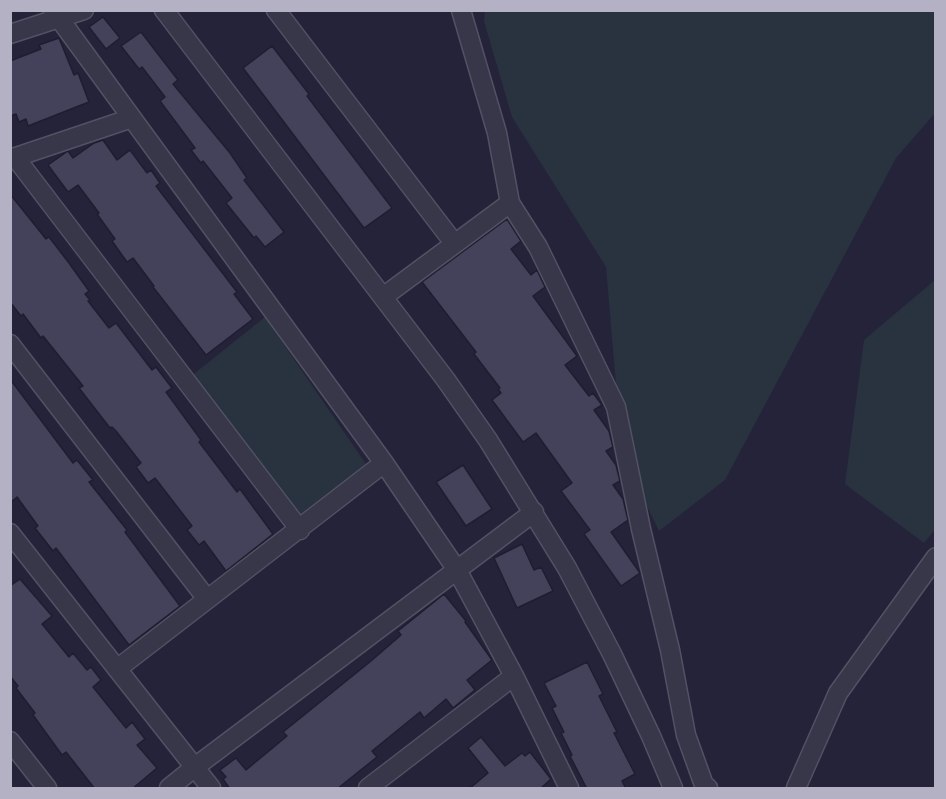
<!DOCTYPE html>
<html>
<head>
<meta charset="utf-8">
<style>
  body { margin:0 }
  #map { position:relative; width:946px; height:799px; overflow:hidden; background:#252339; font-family:Figtree,sans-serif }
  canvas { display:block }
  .frame { position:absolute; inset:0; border:12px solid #b4b1c5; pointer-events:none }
</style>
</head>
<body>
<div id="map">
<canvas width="946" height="799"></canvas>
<div class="frame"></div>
</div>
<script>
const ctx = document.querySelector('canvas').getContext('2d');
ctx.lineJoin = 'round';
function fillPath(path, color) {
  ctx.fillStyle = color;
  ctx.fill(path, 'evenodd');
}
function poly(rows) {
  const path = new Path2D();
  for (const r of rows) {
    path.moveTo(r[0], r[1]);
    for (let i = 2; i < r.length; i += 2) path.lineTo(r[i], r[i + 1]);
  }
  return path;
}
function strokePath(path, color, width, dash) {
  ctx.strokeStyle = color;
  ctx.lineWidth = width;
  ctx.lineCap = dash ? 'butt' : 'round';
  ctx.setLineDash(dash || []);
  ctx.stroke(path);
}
const green = poly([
  [485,10,935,11,935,113,896,158,725,480,659,531,622,454,606,267,512,117,484,21],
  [935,280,936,528,924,543,845,484,864,340],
  [265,317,366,464,302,516,190,377]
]);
const building = poly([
  [103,17,120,38,106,49,89,27,103,17],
  [141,32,178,80,173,84,230,153,247,178,244,180,284,232,265,247,256,236,254,238,226,203,232,198,203,161,201,163,191,150,195,148,160,101,165,97,142,67,139,69,121,46,141,32],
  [59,38,74,75,78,73,89,102,28,126,26,119,19,122,16,114,10,116,10,61,41,49,39,45,59,38],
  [272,46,309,94,307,96,392,208,364,228,243,68,272,46],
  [103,140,117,160,130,150,147,173,151,170,160,183,156,186,237,292,234,294,253,319,206,355,153,287,154,286,133,258,127,262,112,241,115,239,97,214,99,213,78,185,68,192,48,165,65,153,68,151,73,158,94,143,103,140],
  [10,194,46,239,49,237,69,263,89,291,85,294,90,300,88,301,109,328,116,323,152,370,156,367,172,388,166,392,201,440,199,442,237,492,240,489,273,534,226,571,204,541,199,545,187,530,192,526,155,478,148,483,136,467,141,463,116,431,112,427,110,428,79,388,83,386,43,336,41,338,23,314,21,316,10,302,10,194],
  [507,219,521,241,511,249,531,275,537,270,545,287,533,296,577,356,565,365,589,396,593,393,602,405,594,410,609,431,613,447,606,451,616,465,620,481,613,485,623,499,628,520,611,532,640,573,621,586,584,534,590,530,561,491,572,483,536,433,523,442,492,400,501,393,498,389,500,388,474,354,476,352,422,282,507,219],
  [10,379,73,463,77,460,93,480,89,482,127,530,125,532,180,606,129,645,56,548,53,551,35,528,38,526,17,497,10,503,10,379],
  [463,465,492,509,466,526,436,482,463,465],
  [522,544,534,570,541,567,553,591,517,608,494,558,522,544],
  [20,579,52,616,42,624,69,657,73,653,87,670,91,667,101,680,93,687,126,728,132,722,145,739,137,745,157,768,132,789,95,789,66,752,62,755,33,715,35,713,16,688,18,686,10,676,10,586,20,579],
  [444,594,466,621,465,622,492,660,467,680,475,690,453,708,446,699,424,718,420,712,372,751,377,757,337,789,230,789,223,779,226,777,220,770,236,758,246,770,287,736,283,732,371,661,401,635,398,631,444,594],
  [587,662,603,694,599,696,617,732,614,733,635,774,622,781,626,789,587,789,570,756,572,755,561,733,564,732,552,708,556,706,544,683,587,662],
  [481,737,505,766,522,753,525,756,530,752,551,779,540,789,469,789,488,773,468,748,481,737]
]);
const minor = poly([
  [53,10,384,463,457,570,514,676,569,788],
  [164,10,446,380,488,440,567,568,612,654,651,736,673,788],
  [276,10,454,243],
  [461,10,497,133,510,203,538,247,616,407,641,529,670,650,686,735,704,785,708,788],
  [10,34,84,10],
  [15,157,300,530],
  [10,159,132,118],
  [383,297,510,203],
  [10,344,207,599],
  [10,533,211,788],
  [117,669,384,463],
  [10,741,47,788],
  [169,788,195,767,534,512],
  [368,788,514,676],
  [796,788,838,693,936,557]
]);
fillPath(green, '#29323f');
fillPath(building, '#44425a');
strokePath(building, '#1f1d30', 1.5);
strokePath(minor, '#535164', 21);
strokePath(minor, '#383649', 18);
</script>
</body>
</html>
